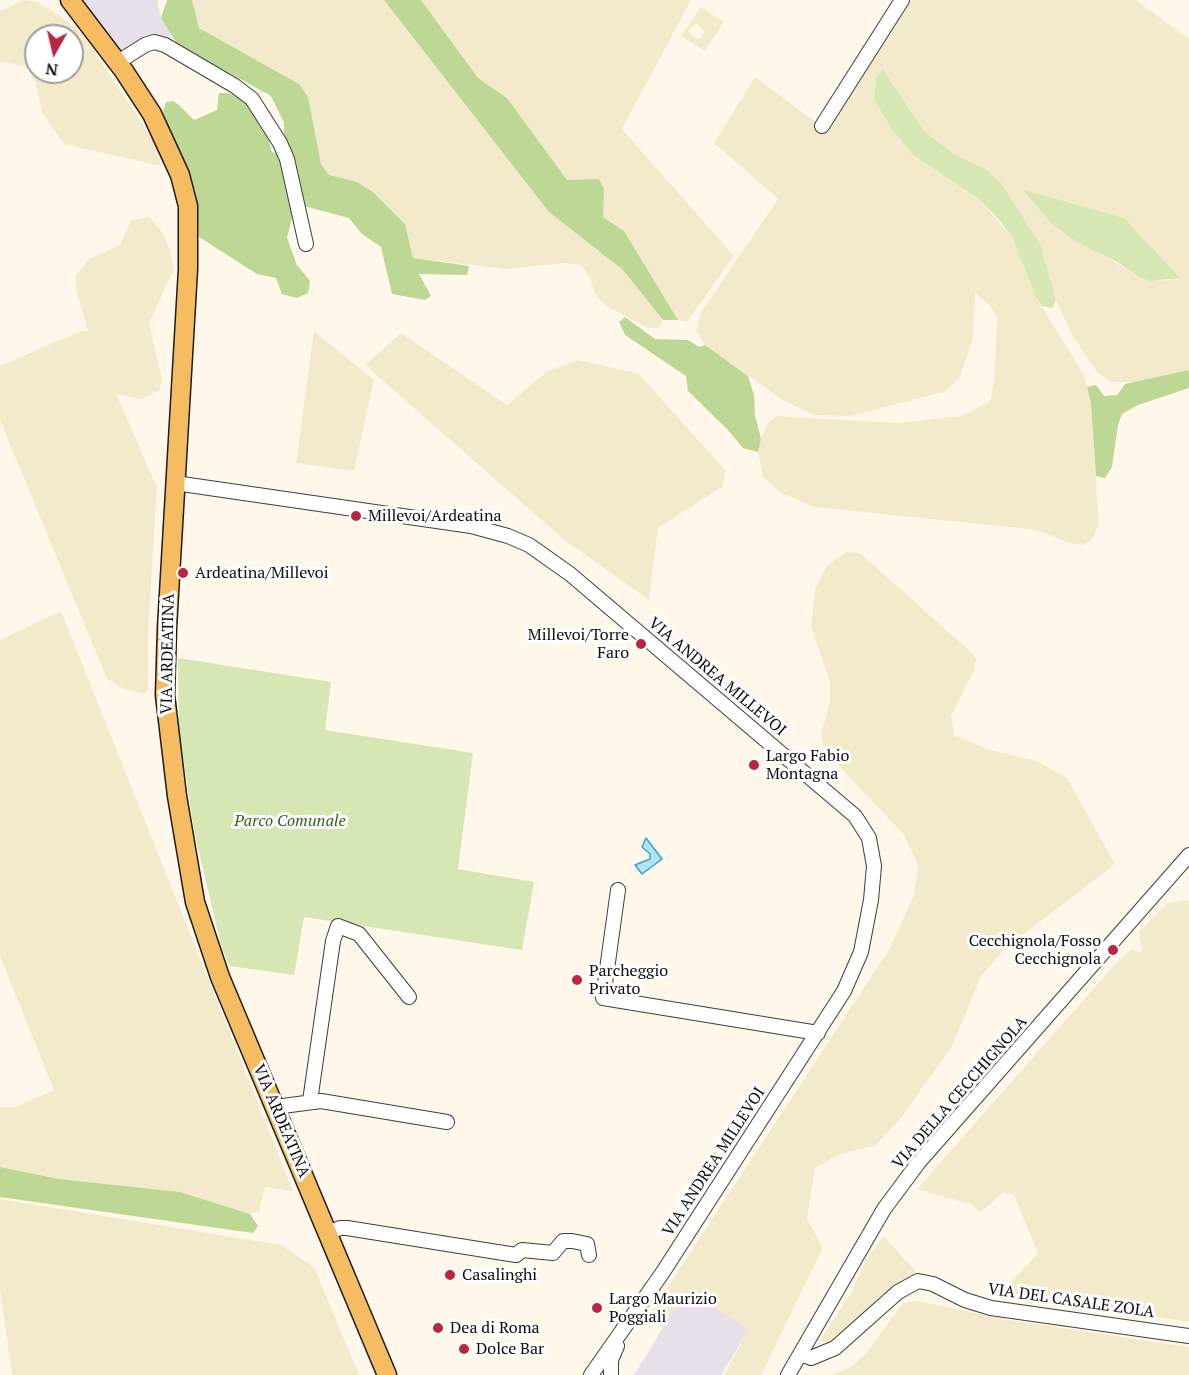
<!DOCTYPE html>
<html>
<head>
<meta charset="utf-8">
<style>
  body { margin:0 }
  #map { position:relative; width:1189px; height:1375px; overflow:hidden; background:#fff7e9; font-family:"PT Serif",serif }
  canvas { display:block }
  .north { position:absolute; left:24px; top:24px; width:60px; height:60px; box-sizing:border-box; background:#fff; border:2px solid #9d9d9d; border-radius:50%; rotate:188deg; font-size:16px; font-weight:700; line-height:24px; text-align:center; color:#0b0b0b }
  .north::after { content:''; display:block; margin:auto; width:21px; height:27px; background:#b72743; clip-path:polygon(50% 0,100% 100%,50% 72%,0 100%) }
</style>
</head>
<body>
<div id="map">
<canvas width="1189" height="1375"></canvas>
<div class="north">N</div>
</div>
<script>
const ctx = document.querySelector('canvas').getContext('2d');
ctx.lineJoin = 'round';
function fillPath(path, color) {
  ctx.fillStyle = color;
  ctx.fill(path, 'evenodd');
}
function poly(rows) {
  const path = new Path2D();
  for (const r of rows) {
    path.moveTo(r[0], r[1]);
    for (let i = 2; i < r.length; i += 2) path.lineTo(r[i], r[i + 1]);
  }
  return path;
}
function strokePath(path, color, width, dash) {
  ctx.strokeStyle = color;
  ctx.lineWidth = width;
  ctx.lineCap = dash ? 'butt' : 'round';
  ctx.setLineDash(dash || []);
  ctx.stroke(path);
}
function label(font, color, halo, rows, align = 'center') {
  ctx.font = font + ' "PT Serif",serif';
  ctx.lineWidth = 6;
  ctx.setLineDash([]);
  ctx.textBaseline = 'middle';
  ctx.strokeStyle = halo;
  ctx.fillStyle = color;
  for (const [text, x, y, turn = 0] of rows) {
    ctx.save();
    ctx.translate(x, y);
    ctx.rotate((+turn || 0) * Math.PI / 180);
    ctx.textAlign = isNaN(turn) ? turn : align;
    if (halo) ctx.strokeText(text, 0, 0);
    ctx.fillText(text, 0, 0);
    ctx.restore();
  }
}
const industrial = poly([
  [78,0,157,0,161,18,172,36,119,54],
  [687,1289,749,1329,721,1375,634,1375]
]);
const farmland = poly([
  [25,0,37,2,59,15,83,35,156,144,161,166,64,144,42,112,35,81,27,67,0,61,0,11],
  [36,36,72,36,72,72,36,72],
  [192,0,384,0,549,212,623,270,663,320,659,329,646,327,606,306,595,294,590,277,581,265,564,263,505,269,413,258,405,224,373,192,357,182,329,175,321,164,308,98,299,84,199,28],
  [421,0,691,0,622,129,734,256,687,322,678,320,624,231,603,217,604,189,567,180,507,98,478,78],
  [905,0,1136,0,1189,39,1189,370,1136,382,1111,382,1097,372,1073,337,1056,300,1041,246,987,170,954,154,924,131,884,70,876,79,892,129,912,153,979,199,1013,239,1036,297,1084,375,1091,403,1099,525,1091,541,1082,545,1068,543,1040,531,1020,528,814,507,781,493,763,477,758,452,761,439,768,423,776,416,899,423,962,416,990,401,994,381,997,317,990,306,975,293,973,338,960,377,946,391,851,416,814,415,784,401,705,345,696,331,702,311,778,199,714,143,755,77,824,128],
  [1023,189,1124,218,1171,280,1150,281,1139,277,1052,224],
  [701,7,724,22,705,51,681,36],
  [696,23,705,32,698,40,688,31],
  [149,217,161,230,170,250,174,269,149,323,162,379,160,390,142,399,116,394,157,487,148,631,148,690,145,694,124,689,107,679,0,420,0,366,79,332,88,331,76,290,76,276,89,259,120,245,131,220],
  [314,331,374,380,354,471,296,463],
  [401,333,507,405,546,372,578,360,639,374,726,471,722,487,658,528,649,600,563,539,365,365],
  [846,552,860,553,971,652,976,659,975,668,951,716,954,735,990,750,1037,761,1067,778,1115,864,1006,948,981,976,952,1046,901,1118,876,1145,838,1155,815,1168,807,1218,823,1248,761,1375,724,1375,749,1329,687,1290,663,1328,648,1317,890,948,914,895,918,865,904,835,824,750,821,734,830,703,830,682,811,627,815,589,827,566],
  [61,611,293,1191,265,1187,259,1212,250,1214,180,1192,59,1179,0,1167,0,1107,15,1107,54,1090,0,956,0,640],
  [1183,900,1189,901,1189,1322,1121,1311,1012,1299,1012,1281,1038,1253,1014,1195,1003,1193,981,1212,970,1204,917,1189,1117,962,1132,949,1142,953,1139,932,1167,903],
  [0,1199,281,1245,314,1267,359,1375,12,1375,0,1290],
  [883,1236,915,1270,914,1275,896,1285,832,1341,823,1342,821,1339,851,1293,864,1264],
  [918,1301,1003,1319,1189,1347,1189,1375,831,1375,849,1368,865,1355,903,1303]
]);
const green = poly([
  [883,69,924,131,954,154,987,170,1001,183,1041,246,1056,300,1052,308,1042,306,1036,297,1013,239,1001,222,979,199,912,154,892,129,874,99,876,78],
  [1022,189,1124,218,1180,278,1150,281,1139,277,1117,262,1077,242,1052,224],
  [178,658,331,682,325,730,473,753,458,869,534,882,522,950,304,917,294,975,230,966,222,949,194,831,179,727]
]);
const forest = poly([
  [167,0,192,0,199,28,299,84,308,97,321,164,329,175,357,182,373,192,405,224,413,258,469,266,467,275,419,274,431,296,425,300,392,294,381,247,362,234,349,218,304,206,294,209,287,238,297,265,310,281,308,293,297,298,282,294,276,278,257,274,199,237,192,186,163,112,166,102,173,101,179,105,194,120,217,110,219,93,240,94,261,110,272,152,284,156,284,123,271,96,177,44,161,18],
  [384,0,421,0,478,78,507,98,567,180,599,179,604,189,603,217,624,231,678,320,663,320,623,270,549,212],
  [625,317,655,339,688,340,699,347,705,345,748,376,754,395,755,415,761,439,758,452,743,448,727,429,688,391,686,376,625,335,619,322],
  [1189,370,1189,388,1138,405,1122,414,1118,425,1112,467,1105,478,1096,476,1091,403,1087,387,1096,385,1104,396,1117,395,1125,384],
  [0,1167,59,1179,180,1192,250,1214,258,1226,253,1233,0,1197]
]);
const water = poly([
  [646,838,662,859,642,874,635,865,650,859,650,854,642,847,646,838]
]);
const minor = poly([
  [118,62,145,45,154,42,165,45,235,86,252,99,280,143,287,159,306,244],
  [822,126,902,0],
  [175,483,471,526,508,536,529,545,570,574,855,816,869,838,874,866,871,900,861,952,844,991,663,1272,591,1375],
  [618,890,603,998,818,1033],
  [310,1101,333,941,338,926,359,934,409,997],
  [275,1107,321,1101,447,1122],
  [328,1233,340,1228,347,1228,516,1255,522,1250,553,1253,563,1241,572,1241,587,1244,589,1255],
  [800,1354,811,1358,835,1348,898,1292,918,1281,933,1284,965,1300,991,1308,1189,1336],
  [611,1375,611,1360,617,1346],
  [788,1375,884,1209,919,1162,1189,855]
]);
const major = poly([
  [70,0,124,71,152,114,180,175,188,206,188,269,167,628,165,695,177,796,195,902,220,977,387,1375]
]);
const markers = [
  [356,516,6,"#b72743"],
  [183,573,6,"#b72743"],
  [641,644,6,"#b72743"],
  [754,765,6,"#b72743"],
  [1113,950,6,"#b72743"],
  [577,980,6,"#b72743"],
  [450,1275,6,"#b72743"],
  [597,1308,6,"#b72743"],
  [438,1328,6,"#b72743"],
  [464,1349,6,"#b72743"]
];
const poiNames = [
  ["Millevoi/Ardeatina",368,516],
  ["Ardeatina/Millevoi",195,573],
  ["Millevoi/Torre",629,635,"right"],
  ["Faro",629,653,"right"],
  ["Largo Fabio",766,756],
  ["Montagna",766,774],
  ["Cecchignola/Fosso",1101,941,"right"],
  ["Cecchignola",1101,959,"right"],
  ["Parcheggio",589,971],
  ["Privato",589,989],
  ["Casalinghi",462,1275],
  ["Largo Maurizio",609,1299],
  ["Poggiali",609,1317],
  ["Dea di Roma",450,1328],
  ["Dolce Bar",476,1349]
];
const streetNames = [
  ["VIA ARDEATINA",168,654,-89],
  ["VIA ANDREA MILLEVOI",717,677,40],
  ["VIA DELLA CECCHIGNOLA",960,1093,-49],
  ["VIA ARDEATINA",281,1121,67],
  ["VIA ANDREA MILLEVOI",714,1162,-57],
  ["VIA DEL CASALE ZOLA",1071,1301,8]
];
const parkNames = [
  ["Parco Comunale",290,821]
];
fillPath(industrial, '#e7dfea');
fillPath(farmland, '#f3eacb');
fillPath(green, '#d6e7b4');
fillPath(forest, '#bdd794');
fillPath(water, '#afe5f4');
strokePath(water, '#38a5ca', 1.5);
strokePath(minor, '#3e3e3e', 16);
strokePath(major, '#1c1c1c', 21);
strokePath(minor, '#fff', 14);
strokePath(major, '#f6bc62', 18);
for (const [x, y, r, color] of markers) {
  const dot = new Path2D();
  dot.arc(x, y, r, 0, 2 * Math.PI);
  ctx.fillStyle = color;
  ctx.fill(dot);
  strokePath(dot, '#fff', 2);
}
label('16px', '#0b0b0b', '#fff', poiNames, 'left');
label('16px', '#0b0b0b', '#fff', streetNames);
label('italic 16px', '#35601d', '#fff', parkNames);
</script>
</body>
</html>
